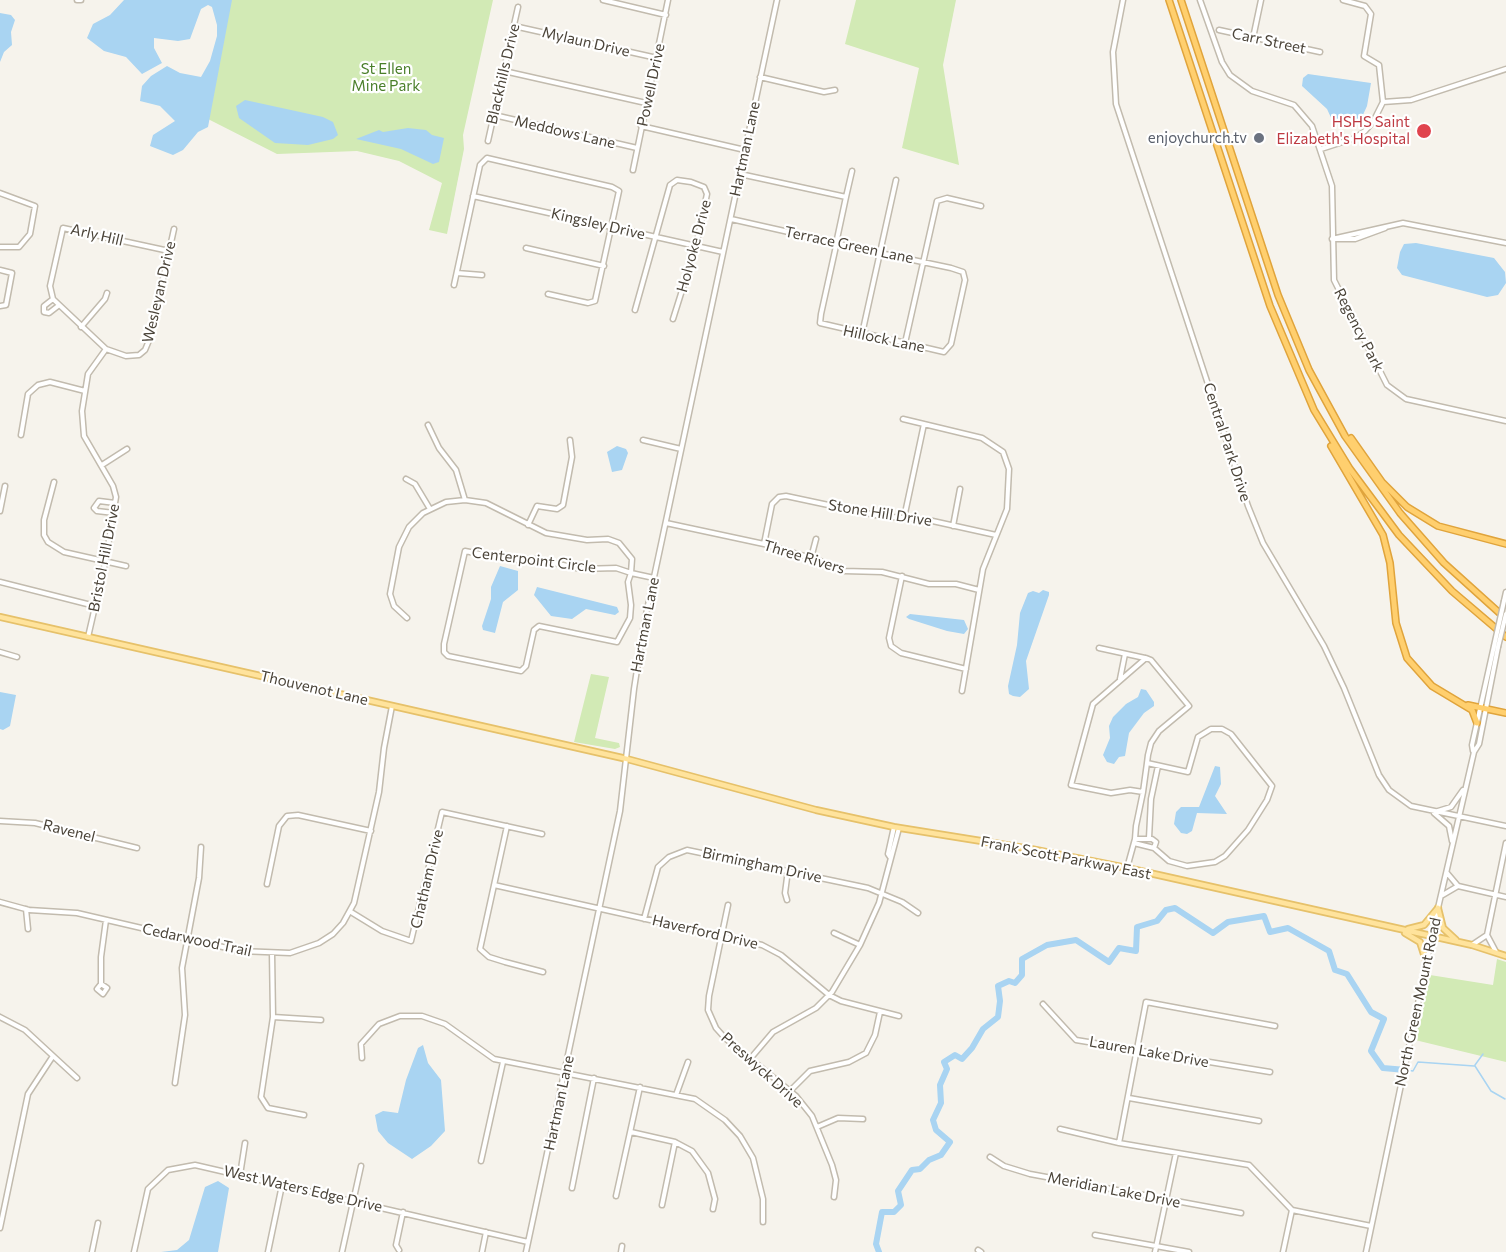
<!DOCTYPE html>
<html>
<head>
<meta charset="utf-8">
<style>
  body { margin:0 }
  canvas { display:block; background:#f6f3ec }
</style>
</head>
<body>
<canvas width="1506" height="1252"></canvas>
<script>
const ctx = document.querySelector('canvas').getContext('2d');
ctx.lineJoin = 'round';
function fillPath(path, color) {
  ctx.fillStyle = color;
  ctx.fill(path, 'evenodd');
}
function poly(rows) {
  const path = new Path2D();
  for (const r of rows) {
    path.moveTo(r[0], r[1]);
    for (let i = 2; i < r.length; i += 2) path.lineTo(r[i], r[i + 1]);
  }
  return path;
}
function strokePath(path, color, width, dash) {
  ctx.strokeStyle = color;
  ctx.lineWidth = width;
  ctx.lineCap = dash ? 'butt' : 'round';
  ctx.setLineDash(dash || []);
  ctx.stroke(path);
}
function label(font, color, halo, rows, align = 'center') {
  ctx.font = font + ' Commissioner,sans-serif';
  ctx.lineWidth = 4.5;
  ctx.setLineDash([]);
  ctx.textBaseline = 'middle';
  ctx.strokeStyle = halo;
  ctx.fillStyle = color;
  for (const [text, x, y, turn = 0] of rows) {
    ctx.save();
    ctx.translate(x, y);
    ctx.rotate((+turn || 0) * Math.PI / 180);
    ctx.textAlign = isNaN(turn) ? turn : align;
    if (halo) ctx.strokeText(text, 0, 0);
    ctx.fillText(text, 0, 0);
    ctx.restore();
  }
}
const green = poly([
  [230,0,493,0,463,135,464,149,447,234,429,230,442,183,399,161,357,151,277,154,208,119],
  [856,0,956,0,943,65,959,165,902,148,919,68,845,44],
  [591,674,609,677,595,738,619,743,620,747,615,749,574,742],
  [1497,959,1506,962,1506,1062,1415,1040,1430,975,1493,985]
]);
const water = poly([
  [124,0,232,0,208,127,198,132,183,150,173,155,150,146,153,135,175,121,160,106,140,101,142,86,151,76,167,66,180,73,201,77,210,61,217,36,217,25,212,7,208,5,201,9,190,39,178,41,154,38,154,48,162,63,142,74,126,57,104,51,87,38,93,24,110,15],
  [0,13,11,15,15,20,11,32,12,45,4,52,0,62],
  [1308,74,1371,83,1367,106,1362,117,1350,125,1339,125,1333,122,1327,109,1302,86,1303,78],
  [245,100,323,117,333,122,338,135,333,139,308,145,275,143,239,118,236,106],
  [408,128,426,130,432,135,444,138,439,162,433,164,401,149,356,139,379,130,383,132],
  [1416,243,1494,258,1505,272,1506,283,1498,295,1487,297,1402,275,1397,268,1400,252,1404,244],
  [617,446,626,449,628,453,622,470,612,472,607,452],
  [500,566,518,571,518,590,503,602,495,633,483,630,482,626,491,599,491,587],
  [537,587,617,607,619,612,615,615,586,609,572,619,551,616,534,595],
  [1043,590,1049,592,1049,595,1026,661,1029,689,1020,697,1013,696,1009,694,1008,686,1017,645,1020,613,1028,593,1033,591,1039,593],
  [910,614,964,620,968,629,964,634,947,631,909,619,906,617],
  [1141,689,1146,690,1154,702,1154,706,1144,713,1129,733,1125,756,1119,757,1114,764,1107,762,1103,755,1110,738,1109,726,1113,717,1126,704,1138,697],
  [0,692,16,695,10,726,3,730,0,729],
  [1215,766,1220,767,1221,784,1215,796,1227,814,1197,813,1192,831,1187,834,1181,833,1174,824,1176,812,1181,807,1199,807],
  [423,1045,428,1063,441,1080,445,1131,431,1146,412,1159,388,1143,378,1131,375,1115,383,1111,398,1113,406,1080,418,1048],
  [218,1181,229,1188,218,1252,161,1252,177,1250,189,1240,205,1187]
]);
const stream = poly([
  [1475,1065,1483,1054],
  [1475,1066,1491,1091,1505,1099],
  [1406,1070,1413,1071,1418,1062,1474,1066]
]);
const river = poly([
  [879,1252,876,1244,882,1212,894,1212,901,1205,898,1191,912,1170,920,1169,929,1160,941,1155,950,1142,936,1130,933,1120,941,1103,940,1085,947,1069,944,1062,955,1055,962,1059,972,1048,983,1029,998,1017,1000,1001,998,986,1009,981,1015,983,1022,975,1022,959,1047,945,1076,940,1109,962,1119,948,1136,951,1137,927,1157,921,1166,910,1175,908,1213,933,1228,922,1264,916,1270,932,1288,928,1329,951,1335,970,1347,974,1371,1012,1384,1019,1371,1051,1383,1068,1406,1070]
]);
const minor = poly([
  [77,0,81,0],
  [603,0,666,15],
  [1123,0,1113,52,1116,104,1248,506,1263,543,1324,646,1344,688,1379,775,1389,790,1411,806,1506,826],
  [1200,0,1222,62,1230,75,1252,91,1294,105,1312,126,1332,186,1334,280,1387,385,1406,399,1506,421],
  [1343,0,1365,6,1371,14,1364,56,1379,65,1383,102],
  [514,26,657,58],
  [1219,30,1320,52],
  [1253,38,1261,0],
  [504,71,646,103],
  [760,77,824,92,835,90],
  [494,115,637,148],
  [641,126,745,150],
  [488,141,518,7],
  [1321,149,1355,138,1365,131,1373,122,1383,102,1411,100,1506,69],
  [633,170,668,0],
  [740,174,846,197],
  [0,193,35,206,30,234,19,247,0,247],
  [473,196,723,252],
  [731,219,833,242,836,243,840,244,876,252,880,253,951,268,963,272,965,280,951,344,944,352,820,323,821,314,836,246,836,243,837,239,846,197,852,171],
  [1332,239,1403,223,1506,243],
  [1332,239,1355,239,1385,228],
  [526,248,604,266],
  [169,251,63,228,50,286,53,299,106,349,126,356,139,355,145,350,150,338,174,229],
  [0,270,12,273,6,305,0,306],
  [457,273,482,275],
  [454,285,480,165,487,158,612,187,619,191,595,301,588,303,548,294],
  [53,299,44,306,44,312,49,313,58,306],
  [635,310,670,185,677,180,691,182,704,187,707,194,696,246,673,319],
  [81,327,105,299,107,293],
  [862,334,896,180],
  [905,343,937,201,947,198,981,206],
  [903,419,982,438,1003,452,1009,469,1007,509,983,569,962,691],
  [428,425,439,448,456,470,465,500],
  [21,435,28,394,38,385,50,382,85,391],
  [643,440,681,449],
  [102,465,127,449],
  [406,479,415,484,430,509],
  [54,482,44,520,44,535,48,542,64,552,126,566],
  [0,511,5,486],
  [114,513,97,511,94,508,99,501,115,503],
  [904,518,924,424],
  [666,523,764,544,818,560,844,571,882,572,929,584,956,584,979,590],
  [528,525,537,506,557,509,563,505,572,457,570,440],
  [953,526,960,489],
  [764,544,772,504,779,497,786,496,880,516,928,520,996,535],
  [811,558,816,539],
  [902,576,889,638,891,646,901,653,966,669],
  [0,582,95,606],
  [1504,601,1506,592],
  [407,618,394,606,390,594,399,547,409,527,423,513,446,502,465,500,486,503,546,533,587,540,608,539,619,543,632,559,631,573,628,582,631,605,630,618,617,642,539,626,534,630,526,666,521,671,448,656,444,652,444,644,465,551,510,560,536,559,581,569,616,568,631,573,654,578],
  [88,637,106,559,116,497,113,486,84,436,82,411,88,374,106,349],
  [1099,648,1145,658],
  [0,652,17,657],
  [1120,679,1125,654],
  [1473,751,1472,745,1494,646],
  [1438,811,1451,807,1463,790],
  [1434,813,1449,826,1452,841],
  [0,821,35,823,137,848],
  [507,826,480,949,489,957,505,962,543,972],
  [1149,838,1151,799,1158,766],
  [1135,839,1152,839,1156,842,1154,848],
  [1134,843,1154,848,1169,861,1187,866,1215,862,1225,856,1248,830,1267,800,1272,786,1231,734,1222,729,1211,729,1198,737,1188,772,1147,763],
  [890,857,888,854,894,827],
  [1127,868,1135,839,1136,826,1143,792,1147,763,1148,755,1151,743,1159,731,1189,706,1151,660,1146,658,1093,704,1071,785,1111,793,1130,790,1143,792],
  [1447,873,1458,886],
  [267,884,279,826,287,816,298,815,371,831],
  [494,885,762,945,781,955,829,995,841,1001,899,1016],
  [1458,886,1506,897],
  [1441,896,1458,886],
  [787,900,785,893,788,870],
  [0,902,29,910,77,913,240,951,290,953,319,943,333,934,343,923,354,903,379,792,384,748,392,706],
  [728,905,709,996,708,1010,716,1028,725,1038,796,1096,812,1116,832,1165,836,1180,834,1197],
  [26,909,28,929],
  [351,912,382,931,411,941,442,812,542,834],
  [644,919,658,867,669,857,687,850,868,888,902,902,918,913],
  [834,933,860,945],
  [1472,945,1487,935],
  [1496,952,1487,935,1506,843],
  [272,953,273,1017,261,1097,268,1108,304,1115],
  [101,984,107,988,103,994,97,989,101,984,101,957,106,920],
  [1043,1004,1076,1040,1270,1072],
  [0,1017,25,1030,77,1078],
  [273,1017,321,1020],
  [1275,1026,1146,1002,1119,1143,1249,1165,1292,1210,1371,1226],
  [362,1058,361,1044,379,1024,400,1016,422,1016,445,1024,494,1059,695,1099,725,1120,740,1136,753,1158,763,1199,763,1222],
  [750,1059,773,1032,816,1008,832,992,860,945,879,903,899,828],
  [175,1083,185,1015,182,968,199,878,201,847],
  [790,1091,810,1071,849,1062,866,1053,875,1035,880,1012],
  [676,1095,688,1062],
  [1129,1098,1259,1121],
  [817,1127,838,1118,863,1119],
  [1060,1129,1119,1143],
  [631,1132,675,1142,692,1151,708,1173,715,1199,713,1209],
  [990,1157,1004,1166,1030,1174,1241,1213],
  [481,1161,503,1062],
  [240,1175,245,1143],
  [572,1188,594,1078],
  [616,1196,640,1087],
  [662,1205,675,1142],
  [0,1228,28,1094,53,1056],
  [1095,1235,1189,1252],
  [399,1250,396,1245,403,1212],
  [978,1250,981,1252],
  [92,1252,98,1223],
  [134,1252,148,1189,168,1170,195,1165,528,1242],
  [268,1252,282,1185],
  [342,1252,361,1166],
  [482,1252,486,1232],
  [526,1252,620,811,634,689,644,624,777,0],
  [621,1252,622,1246],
  [1155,1252,1176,1153],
  [1283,1252,1292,1210],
  [1366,1252,1438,908,1474,752,1479,744,1498,647]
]);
const major = poly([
  [0,617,627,759,816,810,894,827,1031,849,1127,868,1472,945,1506,956],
  [1438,908,1443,928,1456,940],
  [1408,929,1424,925,1438,908],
  [1405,933,1420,942,1427,964]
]);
const highway = poly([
  [1169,0,1270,306,1314,410,1350,469,1399,535,1452,591,1506,637],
  [1181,0,1278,295,1309,370,1345,436,1400,513,1444,563,1505,618],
  [1351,438,1382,482,1407,507,1438,526,1506,544],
  [1331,446,1383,535,1390,563,1396,623,1407,658,1432,686,1472,710,1477,723],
  [1468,705,1506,713]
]);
const minorBridge = poly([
  [1494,646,1504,601],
  [1498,647,1506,614]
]);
const markers = [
  [1424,131,8,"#e0444e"],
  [1259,138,6,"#6b7280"]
];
const streetNames = [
  ["Carr Street",1269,41,12],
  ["Mylaun Drive",586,42,13],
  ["Blackhills Drive",503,74,-77],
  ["Powell Drive",651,85,-78],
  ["Meddows Lane",565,132,13],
  ["Hartman Lane",745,149,-78],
  ["Kingsley Drive",598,224,13],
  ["Arly Hill",97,235,13],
  ["Terrace Green Lane",849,245,12],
  ["Holyoke Drive",694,246,-75],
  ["Wesleyan Drive",159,292,-77],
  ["Regency Park",1359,330,63],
  ["Hillock Lane",884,339,12],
  ["Central Park Drive",1227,442,72],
  ["Stone Hill Drive",880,513,9],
  ["Three Rivers",804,557,17],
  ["Bristol Hill Drive",104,558,-79],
  ["Centerpoint Circle",534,560,7],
  ["Hartman Lane",645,625,-79],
  ["Thouvenot Lane",314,688,13],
  ["Ravenel",69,831,14],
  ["Frank Scott Parkway East",1066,858,11],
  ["Birmingham Drive",762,865,12],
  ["Chatham Drive",427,879,-77],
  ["Haverford Drive",705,932,13],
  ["Cedarwood Trail",197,940,12],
  ["North Green Mount Road",1418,1002,-78],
  ["Lauren Lake Drive",1149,1052,10],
  ["Preswyck Drive",762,1070,42],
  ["Hartman Lane",559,1103,-78],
  ["West Waters Edge Drive",303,1189,13],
  ["Meridian Lake Drive",1114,1190,11]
];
const parkNames = [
  ["St Ellen",386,69],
  ["Mine Park",386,86]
];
const healthNames = [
  ["HSHS Saint",1410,122],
  ["Elizabeth's Hospital",1410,139]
];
const worshipNames = [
  ["enjoychurch.tv",1247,138]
];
fillPath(green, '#d2eab5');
fillPath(water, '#a9d4f2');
strokePath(stream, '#a9d4f2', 1.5);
strokePath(river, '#a9d4f2', 6);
strokePath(minor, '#c2bbae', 7);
strokePath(major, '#e6c16a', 8);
strokePath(highway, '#e0a43c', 8);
strokePath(minor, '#fff', 4);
strokePath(major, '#ffe39c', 4.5);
strokePath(highway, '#ffcf6e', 5);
strokePath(minorBridge, '#c2bbae', 7, []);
strokePath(minorBridge, '#fff', 4);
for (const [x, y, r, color] of markers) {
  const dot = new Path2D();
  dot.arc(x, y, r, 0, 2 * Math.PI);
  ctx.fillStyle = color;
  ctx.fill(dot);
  strokePath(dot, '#fff', 2);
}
label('15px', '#4b4439', '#fff', streetNames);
label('15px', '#4a7f2a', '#fff', parkNames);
label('15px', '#be3a42', '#fff', healthNames, 'right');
label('15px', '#5b616d', '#fff', worshipNames, 'right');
</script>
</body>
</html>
